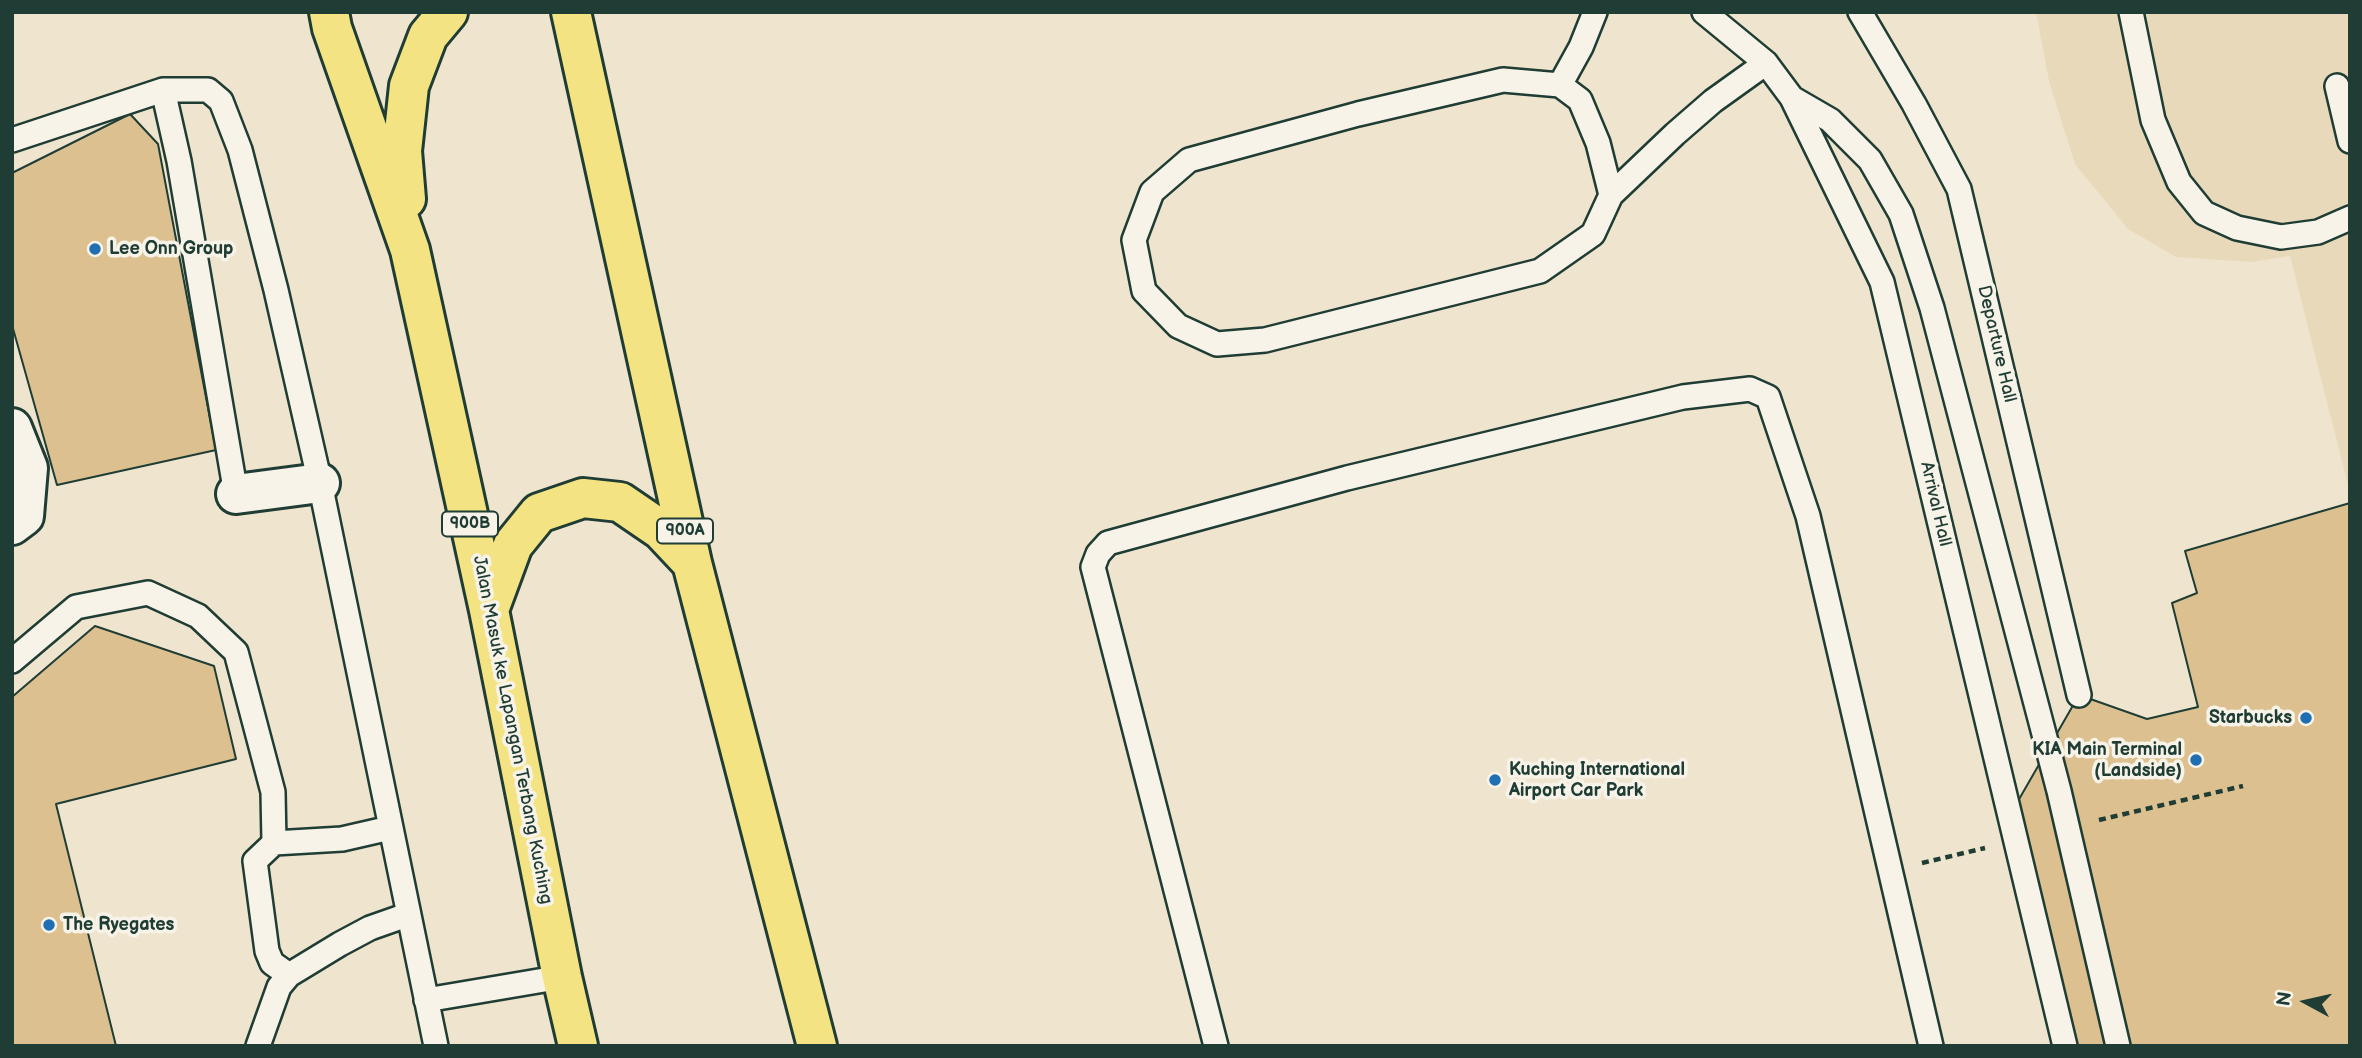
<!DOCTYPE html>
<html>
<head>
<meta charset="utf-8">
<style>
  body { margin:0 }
  #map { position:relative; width:2362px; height:1058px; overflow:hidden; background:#efe4ce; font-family:"Balsamiq Sans",sans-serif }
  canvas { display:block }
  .frame { position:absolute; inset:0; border:14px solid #1f3d34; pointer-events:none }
  .north { position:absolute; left:2271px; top:967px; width:70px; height:70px; -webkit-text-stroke:5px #f7f3e8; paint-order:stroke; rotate:278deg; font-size:19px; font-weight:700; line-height:28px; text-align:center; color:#1f3d34 }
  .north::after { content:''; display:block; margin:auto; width:24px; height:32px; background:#1f3d34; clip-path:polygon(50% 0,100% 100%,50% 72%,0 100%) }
</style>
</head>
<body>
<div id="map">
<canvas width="2362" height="1058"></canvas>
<div class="frame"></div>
<div class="north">N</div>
</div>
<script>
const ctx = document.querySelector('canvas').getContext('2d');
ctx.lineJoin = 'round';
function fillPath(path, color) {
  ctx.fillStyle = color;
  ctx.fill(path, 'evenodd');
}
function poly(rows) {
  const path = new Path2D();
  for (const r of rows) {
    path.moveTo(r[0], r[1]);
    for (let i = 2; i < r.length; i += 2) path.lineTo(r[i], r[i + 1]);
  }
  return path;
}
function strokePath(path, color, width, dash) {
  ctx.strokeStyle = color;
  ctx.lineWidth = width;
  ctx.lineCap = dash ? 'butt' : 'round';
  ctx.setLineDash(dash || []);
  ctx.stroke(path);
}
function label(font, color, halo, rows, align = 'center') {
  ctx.font = font + ' "Balsamiq Sans",sans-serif';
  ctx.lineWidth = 7;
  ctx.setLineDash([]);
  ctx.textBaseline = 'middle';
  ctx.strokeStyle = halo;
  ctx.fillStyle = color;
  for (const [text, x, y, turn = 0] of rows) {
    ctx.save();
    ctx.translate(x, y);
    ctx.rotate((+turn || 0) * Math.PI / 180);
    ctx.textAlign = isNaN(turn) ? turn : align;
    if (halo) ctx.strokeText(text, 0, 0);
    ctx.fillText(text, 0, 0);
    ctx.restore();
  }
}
const built = poly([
  [2036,12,2350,12,2350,493,2290,256,2251,262,2176,257,2128,229,2075,164,2049,81]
]);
const building = poly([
  [130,114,158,144,216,450,57,485,12,325,12,173,130,114],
  [2350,503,2350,1046,2075,1046,2018,801,2079,695,2147,719,2198,707,2172,603,2197,593,2185,551,2350,503],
  [95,626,214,666,236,759,56,804,116,1046,12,1046,12,697,95,626]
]);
const path = poly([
  [2099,820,2243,786],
  [1922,863,1985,848]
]);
const lane = poly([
  [1704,12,1766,63,1792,98,1882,282,2065,1046],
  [1860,12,1914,104,1959,189,2079,695],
  [2131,12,2153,120,2179,182,2204,213,2237,228,2281,237,2318,232,2350,218],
  [1503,80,1560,85,1580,100,1598,143,1611,195,1593,234,1540,271,1265,340,1217,344,1178,326,1144,291,1134,240,1152,192,1189,160,1358,114,1503,80],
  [1560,85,1581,47,1595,12],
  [2337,86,2350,141],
  [163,90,208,90,221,101,240,150,276,290,320,483,436,1046],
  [1792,98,1830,120,1870,160,1901,214,1932,308,2059,791,2118,1046],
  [12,140,163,90,179,161,236,494],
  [1611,195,1675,134,1713,101,1766,63],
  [12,661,76,607,148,593,198,616,236,652,273,792,274,843,342,839,390,828],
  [274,843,255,861,267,951,272,963,289,975],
  [426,1000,562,977],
  [258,1046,279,987,289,975,340,944,370,928,407,915],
  [1216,1046,1093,567,1098,554,1108,543,1347,478,1683,397,1750,389,1768,397,1808,516,1931,1046]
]);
const street = poly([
  [12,428,28,468,24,516,12,525],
  [236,494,320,483]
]);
const highway = poly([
  [329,12,332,28,410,250,489,610,562,977,578,1046],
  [571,12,692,563,817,1046],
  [406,199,402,151,409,86,428,36,448,12],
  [489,610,513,545,539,513,583,498,620,502,661,530,692,563]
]);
const markers = [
  [95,249,7,"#1f6fb2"],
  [2306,718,7,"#1f6fb2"],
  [2196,760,7,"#1f6fb2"],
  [1495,780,7,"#1f6fb2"],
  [49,925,7,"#1f6fb2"]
];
const shields = [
  [470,524,56],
  [685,531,56]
];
const shieldNames = [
  ["900B",470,524],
  ["900A",685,531]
];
const poiNames = [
  ["Lee Onn Group",109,249],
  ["Starbucks",2292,718,"right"],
  ["KIA Main Terminal",2182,750,"right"],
  ["(Landside)",2182,771,"right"],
  ["Kuching International",1509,770],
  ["Airport Car Park",1509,791],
  ["The Ryegates",63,925]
];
const streetNames = [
  ["Departure Hall",1996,344,77],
  ["Arrival Hall",1935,504,77],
  ["Jalan Masuk ke Lapangan Terbang Kuching",512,730,79]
];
fillPath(built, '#e9d9bb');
fillPath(building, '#dcc090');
strokePath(building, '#1f3d34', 2);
strokePath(lane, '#1f3d34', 28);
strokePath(street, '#1f3d34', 44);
strokePath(highway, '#1f3d34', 44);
strokePath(path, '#1f3d34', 4.5, [7, 5]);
strokePath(lane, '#f7f3e8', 23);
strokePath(street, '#f7f3e8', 38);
strokePath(highway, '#f4e382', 38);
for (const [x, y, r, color] of markers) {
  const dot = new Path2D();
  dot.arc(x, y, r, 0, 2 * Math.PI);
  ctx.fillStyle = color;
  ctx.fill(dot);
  strokePath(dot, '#f7f3e8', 2.5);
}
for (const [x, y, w] of shields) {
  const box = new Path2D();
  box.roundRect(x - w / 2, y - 12.5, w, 25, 5);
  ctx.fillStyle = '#f7f3e8';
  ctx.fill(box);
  strokePath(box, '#1f3d34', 2);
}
label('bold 16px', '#1f3d34', null, shieldNames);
label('bold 18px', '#1f3d34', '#f7f3e8', poiNames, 'left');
label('18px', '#1f3d34', '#f7f3e8', streetNames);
</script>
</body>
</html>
